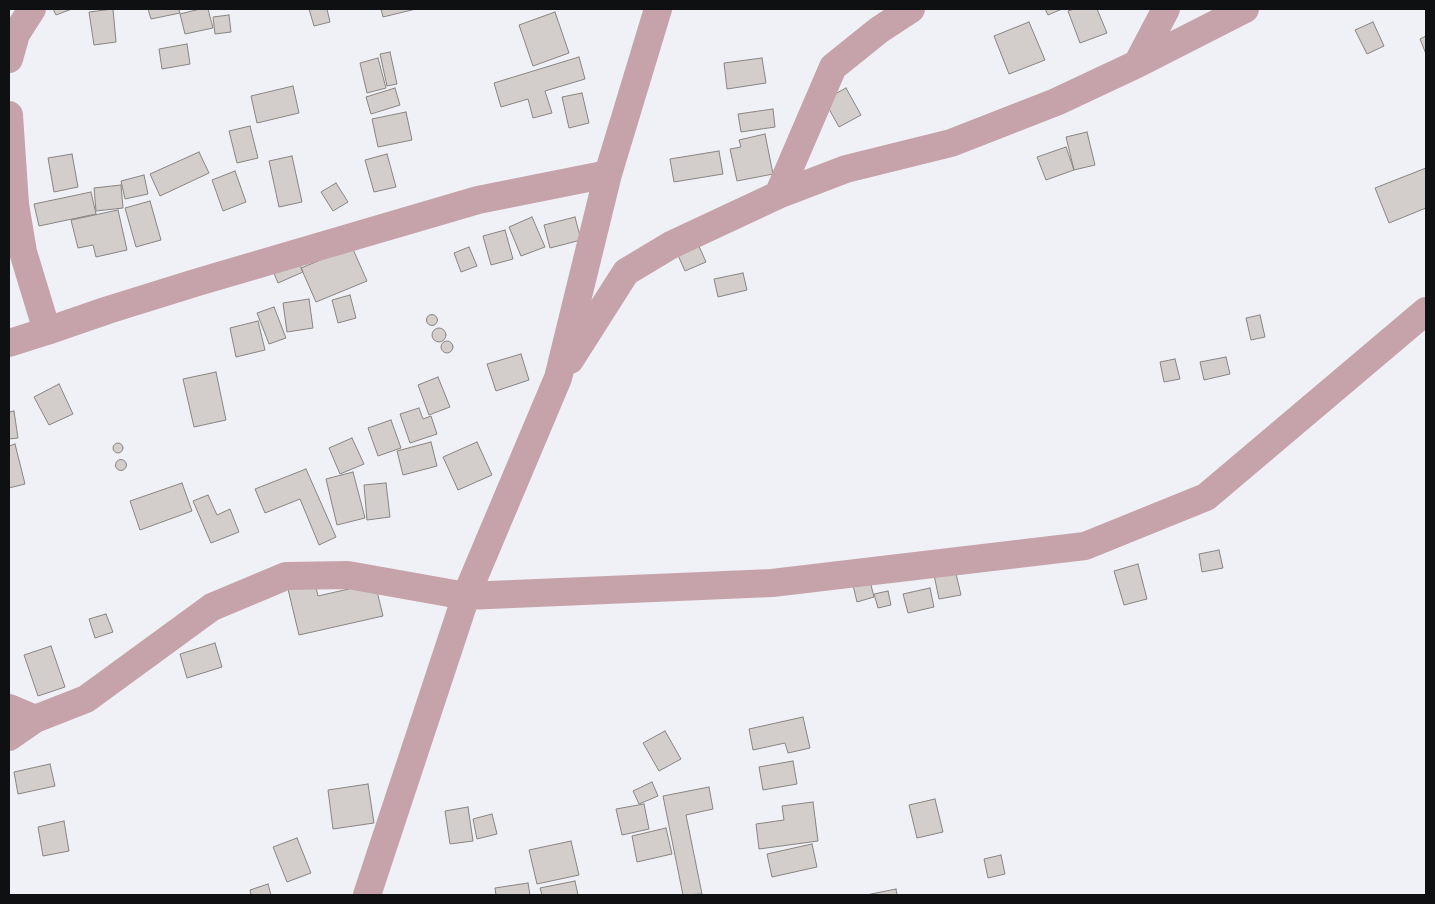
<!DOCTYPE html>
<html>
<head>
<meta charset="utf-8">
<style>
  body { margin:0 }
  #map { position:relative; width:1435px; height:904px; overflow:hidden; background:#f0f1f6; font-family:"Source Sans 3",sans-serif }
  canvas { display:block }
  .frame { position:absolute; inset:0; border:10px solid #0f1011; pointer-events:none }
</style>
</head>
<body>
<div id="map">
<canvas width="1435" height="904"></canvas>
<div class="frame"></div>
</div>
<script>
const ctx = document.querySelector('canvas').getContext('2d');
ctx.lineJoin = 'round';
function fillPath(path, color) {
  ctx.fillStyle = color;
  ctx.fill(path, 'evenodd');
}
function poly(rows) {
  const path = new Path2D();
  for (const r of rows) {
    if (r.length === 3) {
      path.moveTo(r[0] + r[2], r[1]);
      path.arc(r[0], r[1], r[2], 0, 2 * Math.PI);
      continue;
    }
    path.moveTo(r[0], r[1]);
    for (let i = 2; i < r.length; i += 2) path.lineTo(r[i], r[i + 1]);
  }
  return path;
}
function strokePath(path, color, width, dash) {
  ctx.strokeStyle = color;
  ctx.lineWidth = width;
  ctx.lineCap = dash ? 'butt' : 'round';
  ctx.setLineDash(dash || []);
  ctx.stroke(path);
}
const building = poly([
  [53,9,72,9,56,15,53,9],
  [113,9,116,42,94,45,89,12,113,9],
  [148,9,179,9,180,13,151,19,148,9],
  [200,9,208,9,213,28,185,34,180,14,200,9],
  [309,9,327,9,330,22,314,26,309,9],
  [381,9,416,9,383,17,381,9],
  [1045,9,1062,9,1048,15,1045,9],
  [1074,9,1097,9,1107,33,1080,43,1068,11,1074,9],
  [555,12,569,53,533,66,519,25,555,12],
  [229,15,231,32,215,34,213,17,229,15],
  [1029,22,1045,60,1009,74,994,36,1029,22],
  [1373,22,1384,46,1367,54,1355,30,1373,22],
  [1426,36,1426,54,1420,39,1426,36],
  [187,44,190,64,162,69,159,49,187,44],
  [390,52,397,84,387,86,380,54,390,52],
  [579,57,585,79,545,91,552,113,533,118,528,99,501,107,494,83,579,57],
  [378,58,386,88,367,93,360,63,378,58],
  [762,58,766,83,727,89,724,63,762,58],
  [293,86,299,113,257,123,251,96,293,86],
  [395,88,400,105,371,114,366,97,395,88],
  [846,88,861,115,839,127,824,100,846,88],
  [582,93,589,123,569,128,562,97,582,93],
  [773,109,775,127,741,132,738,114,773,109],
  [406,112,412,140,378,147,372,119,406,112],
  [250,126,258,158,237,163,229,131,250,126],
  [1087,132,1095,165,1074,170,1066,137,1087,132],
  [765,134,773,174,737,181,730,149,741,147,739,140,765,134],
  [1066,147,1074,170,1046,180,1037,157,1066,147],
  [719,151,723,174,674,182,670,159,719,151],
  [199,152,209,173,160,196,150,174,199,152],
  [72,154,78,187,54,192,48,158,72,154],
  [387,154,396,187,374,192,365,160,387,154],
  [292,156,302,202,279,207,269,161,292,156],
  [1426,168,1426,208,1389,223,1375,188,1426,168],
  [235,171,246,202,223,211,212,180,235,171],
  [144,175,148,194,125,199,121,181,144,175],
  [336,183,348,202,333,211,321,192,336,183],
  [121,185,123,208,96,211,94,188,121,185],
  [91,192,96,214,39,226,34,204,91,192],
  [150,201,161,240,136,247,125,208,150,201],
  [118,210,127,250,96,257,93,245,78,248,71,220,118,210],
  [532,217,545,247,521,256,509,227,532,217],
  [575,217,581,240,550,248,544,225,575,217],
  [505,230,513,259,491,265,483,236,505,230],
  [694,235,706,262,685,271,673,244,694,235],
  [352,247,367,281,316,302,301,268,352,247],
  [469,247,477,266,461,272,454,253,469,247],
  [296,255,303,272,278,283,271,266,296,255],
  [743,273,747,290,718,297,714,279,743,273],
  [350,295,356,318,338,323,332,300,350,295],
  [309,299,313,328,287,332,283,303,309,299],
  [274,307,286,338,269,344,257,313,274,307],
  [432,320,5.5],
  [1260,315,1265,337,1251,340,1246,318,1260,315],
  [258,321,265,350,236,357,230,328,258,321],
  [439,335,7],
  [447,347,6],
  [521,354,529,380,496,391,487,364,521,354],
  [1226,357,1230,374,1204,380,1200,362,1226,357],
  [1175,359,1180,379,1164,382,1160,362,1175,359],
  [216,372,226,420,194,427,183,379,216,372],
  [438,377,450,407,429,415,418,385,438,377],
  [59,384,73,414,49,425,34,397,59,384],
  [419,408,423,419,431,416,437,434,410,443,400,414,419,408],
  [14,411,18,438,9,439,9,412,14,411],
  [391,420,401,448,378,456,368,428,391,420],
  [352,438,364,464,340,474,329,448,352,438],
  [431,442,437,466,403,475,397,451,431,442],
  [477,442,492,475,458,490,443,457,477,442],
  [118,448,5],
  [15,444,25,484,9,488,9,446,15,444],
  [121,465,5.5],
  [306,469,336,537,319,545,300,499,265,513,255,489,306,469],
  [353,472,365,518,337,525,326,479,353,472],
  [182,483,192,511,140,530,130,501,182,483],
  [386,483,390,517,367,520,364,485,386,483],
  [208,495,217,515,230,509,239,532,211,543,193,501,208,495],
  [1219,550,1223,568,1202,572,1199,554,1219,550],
  [1138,564,1147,599,1124,605,1114,571,1138,564],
  [954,565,961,595,939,599,933,570,954,565],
  [869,577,874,597,857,602,852,581,869,577],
  [315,583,318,596,375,583,383,616,299,635,288,589,315,583],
  [930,588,934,607,908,613,903,594,930,588],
  [888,591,891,605,878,608,874,594,888,591],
  [106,614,113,632,95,638,89,619,106,614],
  [215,643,222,667,187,678,180,654,215,643],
  [51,646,65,687,38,696,24,655,51,646],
  [803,717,810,748,788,753,785,743,753,750,749,729,803,717],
  [665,731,681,759,659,771,643,743,665,731],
  [793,761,797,784,763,790,759,767,793,761],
  [50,764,55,786,18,794,14,772,50,764],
  [652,782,658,796,639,804,633,791,652,782],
  [368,784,374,823,333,829,328,790,368,784],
  [709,787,713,809,686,815,702,894,683,895,663,796,709,787],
  [935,799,943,832,917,838,909,805,935,799],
  [813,802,818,841,759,849,756,824,784,820,782,806,813,802],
  [644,804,649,829,622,835,616,809,644,804],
  [468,807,473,841,450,844,445,811,468,807],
  [492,814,497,834,477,839,473,819,492,814],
  [64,821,69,851,43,856,38,827,64,821],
  [666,828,672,854,637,862,632,836,666,828],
  [297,838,311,873,287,882,273,847,297,838],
  [571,841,579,875,537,884,529,850,571,841],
  [812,844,817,867,772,877,767,854,812,844],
  [1001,855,1005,874,988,878,984,859,1001,855],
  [575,881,578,895,542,895,540,888,575,881],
  [528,883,530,895,496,895,495,888,528,883],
  [268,884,271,895,251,895,250,890,268,884],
  [896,889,897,895,866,895,896,889]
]);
const minor = poly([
  [9,59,16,34,32,9],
  [1137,64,1166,9],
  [9,115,15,204,23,252,47,331,9,343],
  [778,195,833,67,879,30,911,9],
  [47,331,108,310,198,282,478,200,608,174],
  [570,360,626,272,671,245,778,195,846,169,951,143,1056,102,1137,64,1245,9],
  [9,708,35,719,86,699,212,607,286,576,348,575,466,596,772,583,1085,546,1206,497,1426,311],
  [9,737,35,719],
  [367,895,466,596,558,378,608,174,658,9]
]);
fillPath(building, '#d3cecc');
strokePath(building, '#888482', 1);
strokePath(minor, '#c6a3aa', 28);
</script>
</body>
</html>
